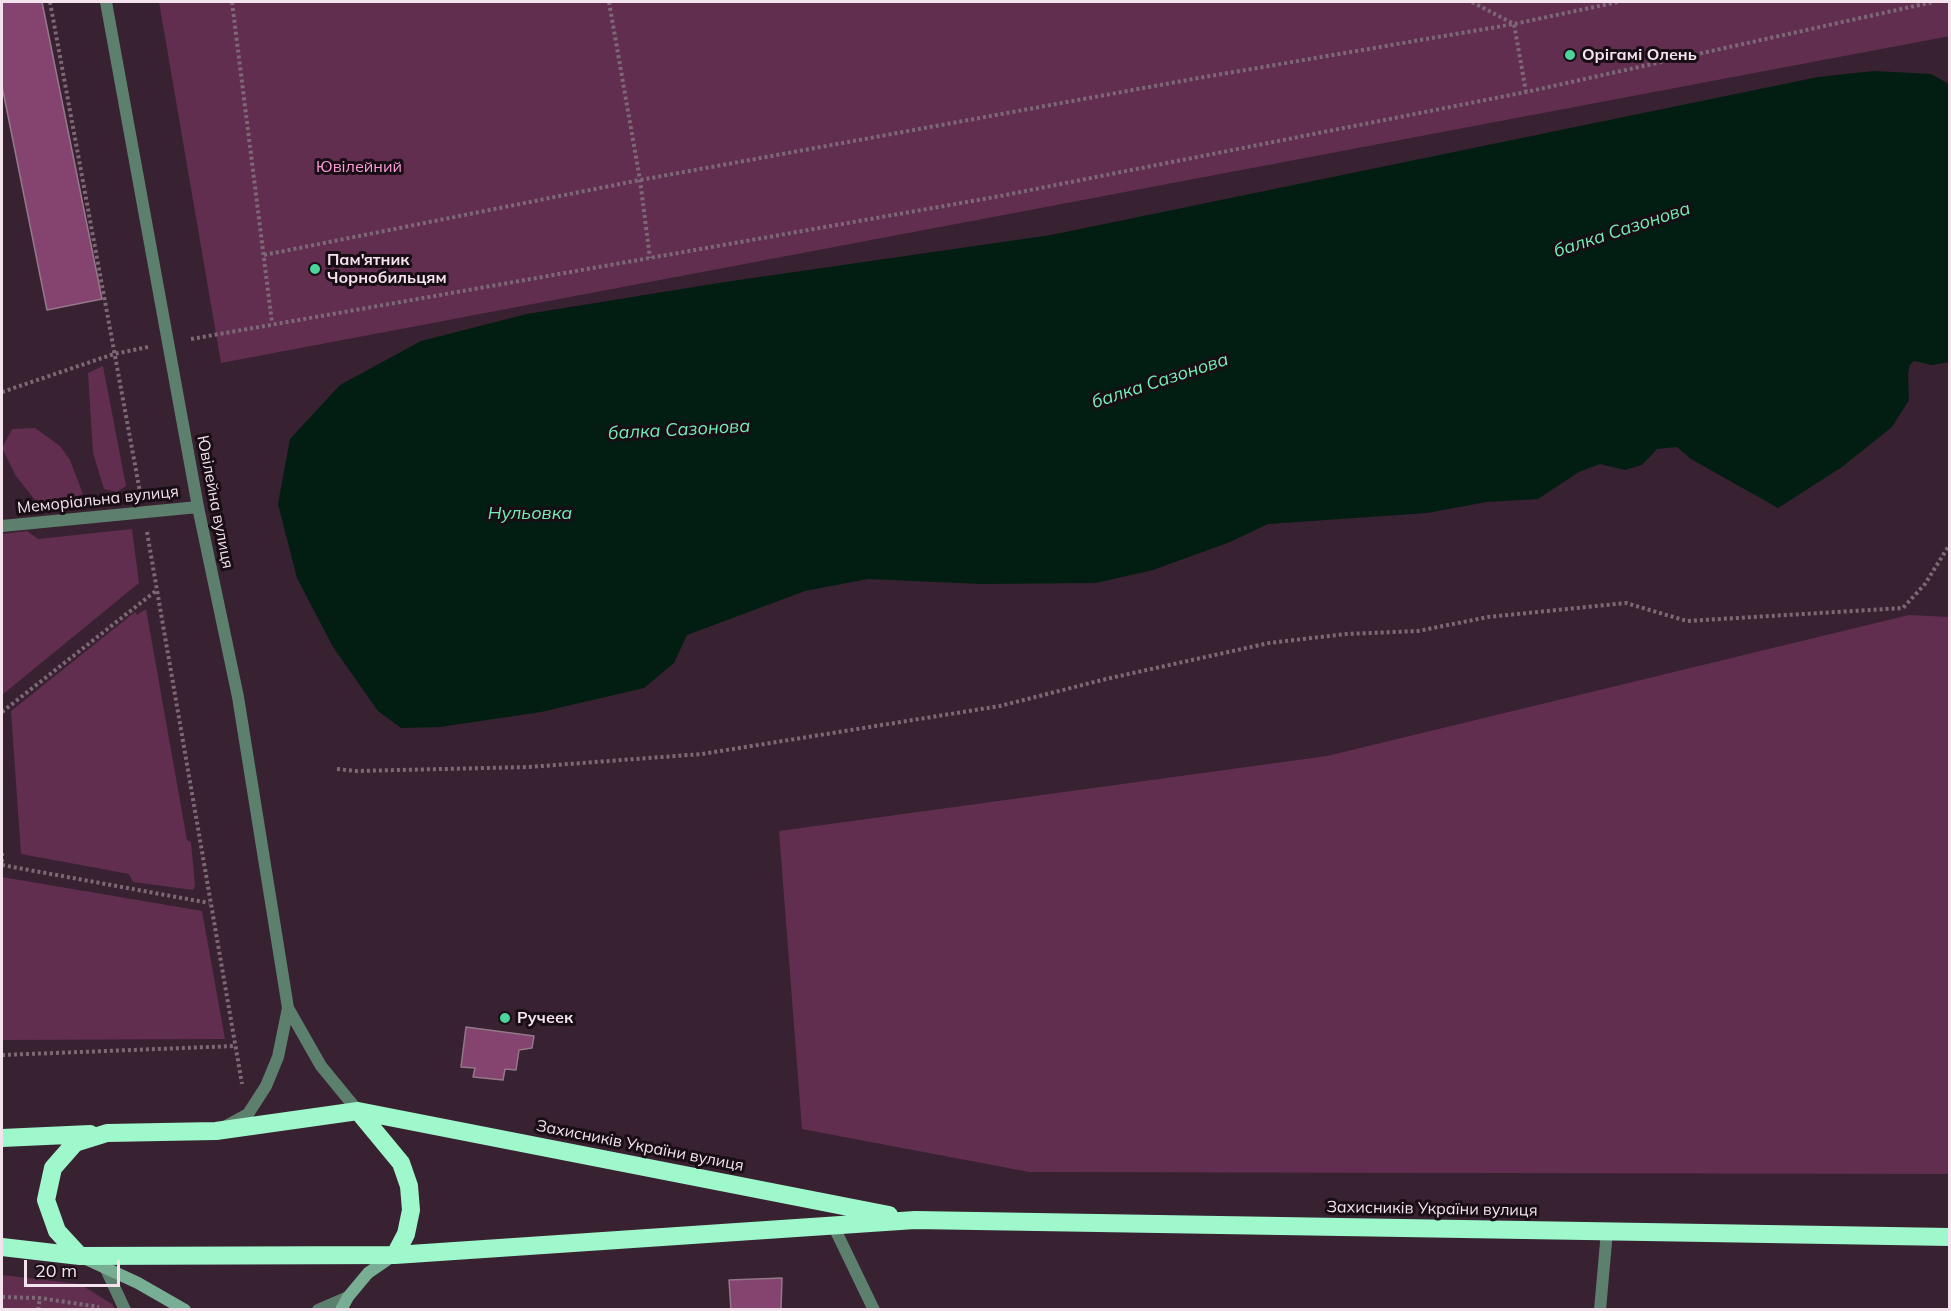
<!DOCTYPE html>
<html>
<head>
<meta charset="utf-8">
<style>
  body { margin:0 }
  #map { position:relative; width:1951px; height:1311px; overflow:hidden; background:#382130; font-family:Mulish,sans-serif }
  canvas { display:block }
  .frame { position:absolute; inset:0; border:3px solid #f4e3ed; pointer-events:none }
  .scale { position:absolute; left:24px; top:1260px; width:96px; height:27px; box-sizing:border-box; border:3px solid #f4e3ed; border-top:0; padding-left:8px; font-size:18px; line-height:21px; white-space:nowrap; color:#f4e3ed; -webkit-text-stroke:4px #190e15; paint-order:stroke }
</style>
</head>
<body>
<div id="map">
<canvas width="1951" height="1311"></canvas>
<div class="frame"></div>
<div class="scale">20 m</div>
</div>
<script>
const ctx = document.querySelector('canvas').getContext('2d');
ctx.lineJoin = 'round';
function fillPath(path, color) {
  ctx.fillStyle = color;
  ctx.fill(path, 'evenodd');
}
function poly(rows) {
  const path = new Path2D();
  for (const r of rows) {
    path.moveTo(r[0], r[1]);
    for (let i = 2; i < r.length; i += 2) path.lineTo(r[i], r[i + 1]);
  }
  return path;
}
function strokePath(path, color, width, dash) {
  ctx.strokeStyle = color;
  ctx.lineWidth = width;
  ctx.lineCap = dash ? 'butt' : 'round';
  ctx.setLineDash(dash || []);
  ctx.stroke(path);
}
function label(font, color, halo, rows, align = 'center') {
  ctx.font = font + ' Mulish,sans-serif';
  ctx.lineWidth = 6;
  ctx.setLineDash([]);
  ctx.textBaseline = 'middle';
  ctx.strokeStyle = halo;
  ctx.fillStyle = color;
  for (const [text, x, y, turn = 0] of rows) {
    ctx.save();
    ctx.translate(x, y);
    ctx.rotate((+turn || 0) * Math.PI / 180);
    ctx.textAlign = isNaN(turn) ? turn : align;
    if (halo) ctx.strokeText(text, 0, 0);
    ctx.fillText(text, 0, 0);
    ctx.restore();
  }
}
const green = poly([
  [159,2,1949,2,1950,36,221,363],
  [103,366,126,486,117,492,104,489,93,453,88,373],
  [35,428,60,446,70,460,83,494,68,501,44,504,35,500,16,476,2,448,12,429],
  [132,529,139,583,2,695,2,534,27,531,38,539],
  [146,609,187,840,191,842,195,886,193,890,133,882,129,874,21,854,11,711,135,612,137,615],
  [1909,615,1949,617,1949,1174,1029,1172,802,1129,779,831,1327,756],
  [2,877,202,911,225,1039,2,1040],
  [2,1275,80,1284,112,1304,115,1309,2,1309]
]);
const water = poly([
  [1874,71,1931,74,1949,84,1949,362,1932,365,1914,361,1910,365,1908,373,1909,400,1892,427,1842,467,1778,508,1691,459,1677,447,1657,449,1642,465,1625,470,1600,464,1579,472,1538,499,1486,502,1427,513,1268,524,1230,542,1153,570,1096,583,981,584,868,579,805,591,687,635,674,663,644,688,541,712,440,727,401,728,378,711,333,647,297,578,278,504,290,439,340,385,421,341,527,314,725,282,1051,235,1818,77]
]);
const building = poly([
  [2,2,42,2,102,299,47,310,2,86,2,2],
  [466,1027,534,1036,532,1048,519,1050,516,1070,505,1069,503,1080,473,1077,475,1068,461,1067,466,1027],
  [782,1278,781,1309,731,1310,729,1280,782,1278]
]);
const path = poly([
  [50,2,140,492],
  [232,2,272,323],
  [609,2,640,180,650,258],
  [1472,2,1514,24,1526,92],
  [264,255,640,180,1193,79,1514,24,1618,2],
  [191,339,995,197,1526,92,1933,2],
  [2,392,114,354,148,347],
  [147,532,242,1084],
  [2,712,157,590],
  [337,769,356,771,529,767,702,754,1000,706,1106,679,1269,643,1346,634,1418,631,1488,617,1626,603,1687,621,1903,608,1925,584,1950,544],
  [2,853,2,865],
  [2,865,209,903],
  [2,1055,235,1046],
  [2,1297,40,1298,99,1307],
  [38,1310,40,1298]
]);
const street = poly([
  [106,2,198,507,238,697,288,1008,321,1066,358,1111],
  [2,526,198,507],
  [226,1126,248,1114,266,1086,278,1057,288,1008],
  [833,1225,874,1310],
  [105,1267,125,1310],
  [318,1310,348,1297],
  [1600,1310,1607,1231]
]);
const secondary = poly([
  [84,1258,138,1283,185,1310],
  [341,1310,348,1297,368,1273,394,1255]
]);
const highway = poly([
  [358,1111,401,1163,409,1186,411,1210,406,1234,395,1255],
  [2,1138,90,1134],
  [2,1247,80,1256,395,1255,915,1220,1950,1237],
  [80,1256,57,1231,46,1200,53,1168,75,1143,107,1133,216,1131,358,1111,889,1215]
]);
const markers = [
  [1570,55,6,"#4cd49b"],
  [315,269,6,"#4cd49b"],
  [505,1018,6,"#4cd49b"]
];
const poiNames = [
  ["Орігамі Олень",1582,55],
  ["Пам'ятник",327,260],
  ["Чорнобильцям",327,278],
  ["Ручеек",517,1018]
];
const parkNames = [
  ["Ювілейний",359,167]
];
const streetNames = [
  ["Меморіальна вулиця",98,500,-6],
  ["Ювілейна вулиця",215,502,79],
  ["Захисників України вулиця",640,1146,11],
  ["Захисників України вулиця",1432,1209,1]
];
const waterNames = [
  ["балка Сазонова",1622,230,-18],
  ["балка Сазонова",1160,381,-18],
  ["балка Сазонова",679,430,-3],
  ["Нульовка",530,514]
];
fillPath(green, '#612e50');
fillPath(water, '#021e12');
fillPath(building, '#84446f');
strokePath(building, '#947889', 1.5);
strokePath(path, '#7d6875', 4, [3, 3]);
strokePath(street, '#5d7f6d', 12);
strokePath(secondary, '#78af94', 12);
strokePath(highway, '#9ff7cc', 18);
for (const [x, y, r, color] of markers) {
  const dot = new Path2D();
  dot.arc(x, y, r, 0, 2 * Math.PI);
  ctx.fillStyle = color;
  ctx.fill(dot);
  strokePath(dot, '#190e15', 2);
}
label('bold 16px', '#f4e3ed', '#190e15', poiNames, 'left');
label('16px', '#fd9edb', '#190e15', parkNames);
label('16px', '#f4e3ed', '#190e15', streetNames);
label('italic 18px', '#74edb6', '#190e15', waterNames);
</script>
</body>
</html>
